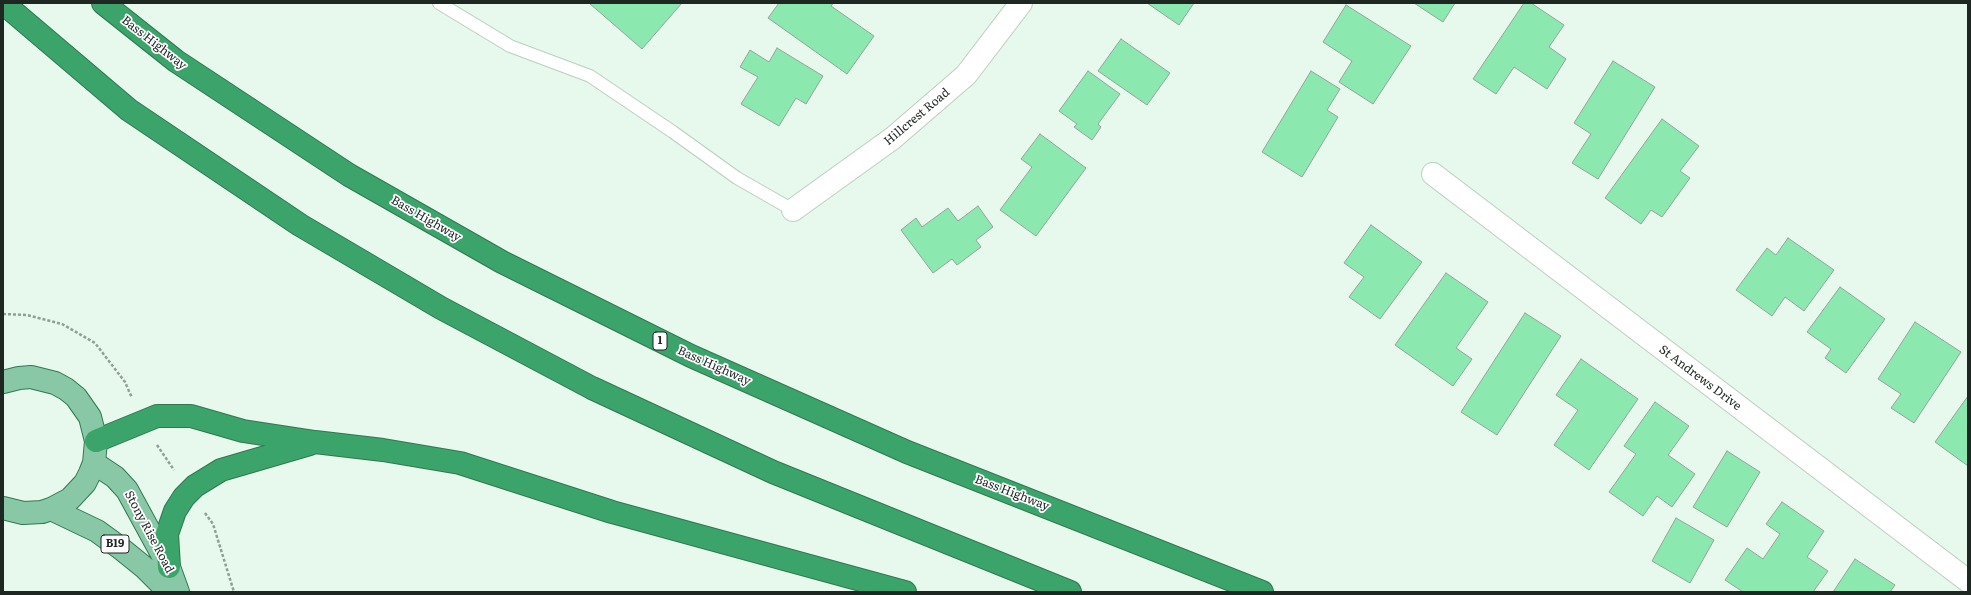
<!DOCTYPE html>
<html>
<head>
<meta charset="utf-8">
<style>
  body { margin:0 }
  #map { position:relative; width:1971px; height:595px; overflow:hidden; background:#e6f9ec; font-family:Literata,serif }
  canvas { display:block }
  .frame { position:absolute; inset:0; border:4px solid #1f2722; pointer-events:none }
</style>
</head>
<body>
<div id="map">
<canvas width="1971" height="595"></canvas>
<div class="frame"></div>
</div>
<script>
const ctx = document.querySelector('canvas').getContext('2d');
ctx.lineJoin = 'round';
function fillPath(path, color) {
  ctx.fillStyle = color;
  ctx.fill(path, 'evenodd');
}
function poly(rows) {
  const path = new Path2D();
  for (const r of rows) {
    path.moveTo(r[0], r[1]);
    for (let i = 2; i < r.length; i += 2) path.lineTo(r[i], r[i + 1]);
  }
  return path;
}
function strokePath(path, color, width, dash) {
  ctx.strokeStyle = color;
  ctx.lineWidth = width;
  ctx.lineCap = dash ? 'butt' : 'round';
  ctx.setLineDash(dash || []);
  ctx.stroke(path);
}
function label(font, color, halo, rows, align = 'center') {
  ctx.font = font + ' Literata,serif';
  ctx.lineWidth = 3.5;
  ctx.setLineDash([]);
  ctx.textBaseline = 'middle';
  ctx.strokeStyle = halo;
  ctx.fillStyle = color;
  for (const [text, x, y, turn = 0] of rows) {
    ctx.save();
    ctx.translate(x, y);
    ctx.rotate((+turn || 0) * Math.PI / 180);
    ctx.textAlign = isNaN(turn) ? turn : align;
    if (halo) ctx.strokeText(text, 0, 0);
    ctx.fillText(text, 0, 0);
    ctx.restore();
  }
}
const building = poly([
  [589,3,682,3,642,49,589,3],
  [779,3,833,3,831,6,874,36,847,74,768,18,779,3],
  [1147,3,1194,3,1179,25,1147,3],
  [1414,3,1455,3,1443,22,1414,3],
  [1524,3,1531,3,1564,25,1549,47,1566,59,1547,89,1514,67,1496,94,1473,79,1524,3],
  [1346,5,1411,46,1373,104,1339,82,1352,61,1323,42,1346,5],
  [1121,39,1170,73,1147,105,1098,71,1121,39],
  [777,48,823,76,806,104,796,98,779,126,741,104,758,77,740,67,750,50,769,62,777,48],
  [1613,61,1655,87,1598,179,1572,163,1591,134,1574,123,1613,61],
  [1088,71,1120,94,1098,124,1101,127,1092,140,1074,127,1077,124,1059,111,1088,71],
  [1311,71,1340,89,1327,110,1338,117,1302,177,1262,152,1311,71],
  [1662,119,1699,146,1680,171,1690,178,1662,217,1651,210,1641,224,1605,198,1662,119],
  [1040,134,1086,168,1036,236,1000,210,1032,167,1021,159,1040,134],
  [978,206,993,227,976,240,981,247,957,265,952,259,933,273,901,230,916,218,922,227,948,208,958,221,978,206],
  [1371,225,1422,262,1380,319,1349,297,1364,277,1344,263,1371,225],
  [1788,238,1834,270,1804,311,1785,297,1772,316,1736,290,1767,248,1776,255,1788,238],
  [1446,273,1488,302,1456,348,1472,359,1453,386,1395,345,1446,273],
  [1840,287,1885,319,1846,373,1825,358,1831,349,1807,332,1840,287],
  [1525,313,1561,336,1497,435,1461,412,1525,313],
  [1915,322,1961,352,1914,423,1891,408,1901,394,1878,379,1915,322],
  [1581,359,1638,399,1589,470,1554,445,1578,410,1556,395,1581,359],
  [1968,396,1968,466,1935,442,1968,396],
  [1655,402,1689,426,1668,455,1695,474,1672,507,1657,496,1643,516,1609,492,1636,454,1624,446,1655,402],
  [1727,451,1760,472,1727,527,1693,507,1727,451],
  [1782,502,1824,531,1807,557,1828,571,1813,592,1743,592,1725,580,1747,548,1763,559,1780,534,1766,524,1782,502],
  [1676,518,1714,540,1690,583,1652,561,1676,518],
  [1855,559,1895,585,1890,592,1833,592,1855,559]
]);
const path = poly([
  [3,314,27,315,62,324,95,343,125,382,132,398],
  [157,445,174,470],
  [205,513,213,524,234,592]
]);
const service = poly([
  [439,3,510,46,590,76,673,132,737,178,793,210]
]);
const minor = poly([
  [1433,174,1968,581],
  [793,210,893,138,966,75,1021,3]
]);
const primary = poly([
  [3,382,19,378,31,377,55,383,66,389,76,397,90,417,96,441,94,463,90,473,85,483,70,499,51,509,42,512,23,513,3,508],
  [94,463,115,477,127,490,169,567,178,592],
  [51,509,97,531,119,547,145,568,169,592]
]);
const motorway = poly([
  [3,3,129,110,300,225,441,308,592,388,773,472,1070,592],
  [103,3,176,61,349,175,502,262,691,356,907,452,1262,592],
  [96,441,157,416,191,416,243,431,315,442,383,450,460,463,612,512,905,592],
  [169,567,167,534,175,511,184,497,195,486,221,470,310,444]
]);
const shields = [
  [660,341,14],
  [115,544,28]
];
const shieldNames = [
  ["1",660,341],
  ["B19",115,544]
];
const streetNames = [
  ["Bass Highway",154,43,38],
  ["Hillcrest Road",917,117,-40],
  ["Bass Highway",426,219,30],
  ["Bass Highway",714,366,24],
  ["St Andrews Drive",1700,378,37],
  ["Bass Highway",1012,493,21],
  ["Stony Rise Road",149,532,62]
];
fillPath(building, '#8be9b0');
strokePath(building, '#93a599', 1);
strokePath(service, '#bbcec1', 14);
strokePath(minor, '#bbcec1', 24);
strokePath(primary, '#317851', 24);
strokePath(motorway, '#317851', 24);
strokePath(path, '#909e95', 2.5, [3, 2]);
strokePath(service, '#fff', 12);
strokePath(minor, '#fff', 22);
strokePath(primary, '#89c8a6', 22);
strokePath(motorway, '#3aa46b', 22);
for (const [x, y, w] of shields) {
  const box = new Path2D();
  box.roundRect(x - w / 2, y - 9, w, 18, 3);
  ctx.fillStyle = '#fff';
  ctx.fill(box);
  strokePath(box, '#1f2722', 1);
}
label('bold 11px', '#1f2722', null, shieldNames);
label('12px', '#1f2722', '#fff', streetNames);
</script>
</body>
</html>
